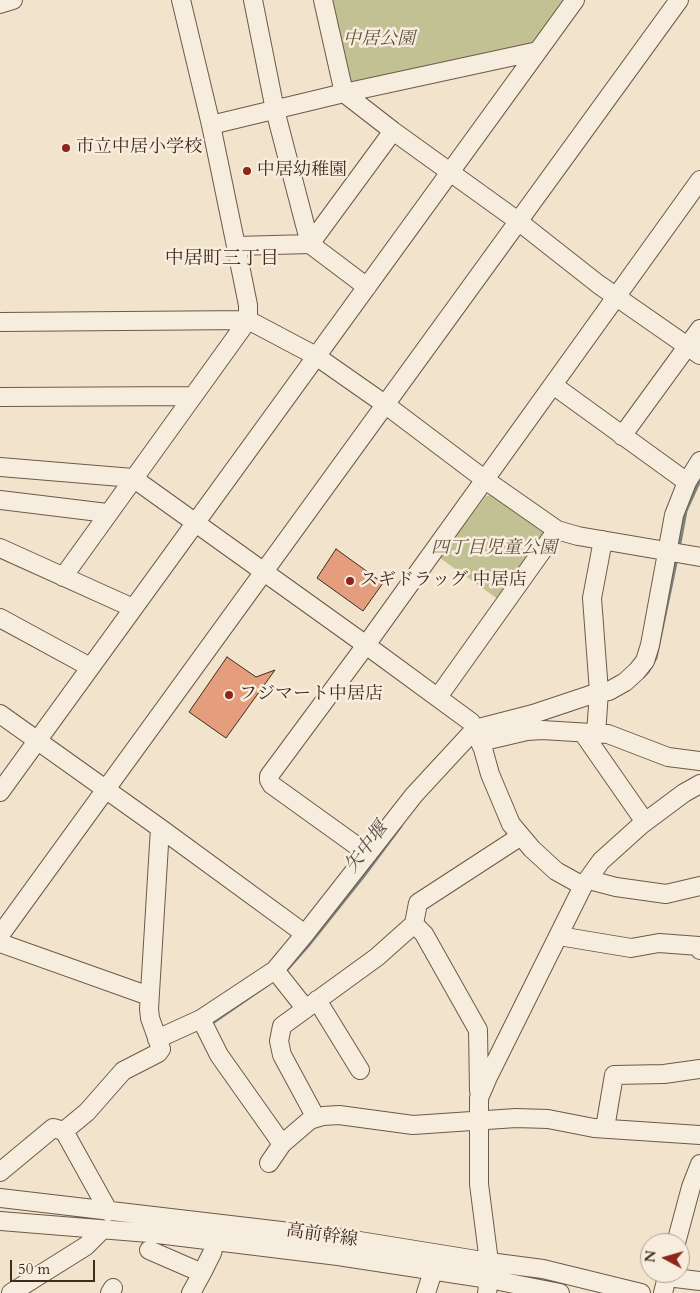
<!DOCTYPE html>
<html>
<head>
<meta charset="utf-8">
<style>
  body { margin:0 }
  #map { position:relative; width:700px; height:1293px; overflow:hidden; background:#f2e3cc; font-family:Cardo,serif }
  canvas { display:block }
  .north { position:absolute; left:640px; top:1233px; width:50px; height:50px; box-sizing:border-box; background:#f7edde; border:1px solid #ae9f91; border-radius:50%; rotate:276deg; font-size:14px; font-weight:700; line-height:20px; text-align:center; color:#412b1d }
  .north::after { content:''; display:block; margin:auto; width:18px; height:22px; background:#8f2418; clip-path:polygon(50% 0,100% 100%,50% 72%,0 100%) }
  .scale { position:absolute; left:10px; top:1260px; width:85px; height:22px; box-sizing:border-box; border:2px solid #412b1d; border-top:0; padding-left:6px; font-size:15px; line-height:18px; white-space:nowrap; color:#412b1d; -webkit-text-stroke:4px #f7edde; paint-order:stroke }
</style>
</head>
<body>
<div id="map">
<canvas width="700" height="1293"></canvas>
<div class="north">N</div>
<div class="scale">50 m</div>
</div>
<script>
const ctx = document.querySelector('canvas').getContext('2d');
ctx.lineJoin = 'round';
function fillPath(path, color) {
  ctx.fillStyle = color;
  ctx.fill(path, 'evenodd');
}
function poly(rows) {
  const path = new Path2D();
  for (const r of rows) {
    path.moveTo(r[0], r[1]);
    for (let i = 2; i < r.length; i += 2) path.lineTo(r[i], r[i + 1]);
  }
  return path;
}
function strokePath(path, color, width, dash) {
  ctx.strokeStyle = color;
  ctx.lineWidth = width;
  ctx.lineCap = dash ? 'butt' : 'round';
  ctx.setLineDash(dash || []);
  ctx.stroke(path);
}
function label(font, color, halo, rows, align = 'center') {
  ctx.font = font + ' Cardo,"Noto Serif JP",serif';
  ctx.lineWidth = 5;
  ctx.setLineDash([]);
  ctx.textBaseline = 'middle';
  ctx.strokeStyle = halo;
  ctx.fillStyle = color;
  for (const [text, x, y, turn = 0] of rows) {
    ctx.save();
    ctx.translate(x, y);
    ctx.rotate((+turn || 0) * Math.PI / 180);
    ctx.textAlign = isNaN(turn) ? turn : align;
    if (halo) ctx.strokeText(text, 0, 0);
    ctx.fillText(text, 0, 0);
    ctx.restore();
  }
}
const green = poly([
  [330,0,569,0,537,45,347,87],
  [495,494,545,532,502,602,440,558,486,496]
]);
const stream = poly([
  [680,543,686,511,700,480],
  [643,677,648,672,656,658,676,563],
  [547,718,574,709],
  [285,972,308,946,363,877,401,826],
  [214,1022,269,984]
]);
const building = poly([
  [336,549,383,583,363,611,317,578,336,549],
  [227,657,256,677,275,670,226,738,189,712,227,657]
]);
const minor = poly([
  [253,0,275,110,310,244,367,287],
  [323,0,344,93,393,131,518,221,598,284,700,355],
  [0,4,13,0],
  [211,125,344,93,538,51],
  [236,246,310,244,393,131],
  [0,322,248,320,316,356,386,405,484,479,557,530,578,536,700,557],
  [553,385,687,482],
  [0,397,193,396],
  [622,436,700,329],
  [0,467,133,478,366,645,471,722,483,749,490,774,511,824,532,849,556,871,583,886],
  [0,500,107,513],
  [0,548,133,608],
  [63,577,248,320,248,305,236,246,211,125,181,0],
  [0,618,90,667],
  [438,697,557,530],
  [0,714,160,828,305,934],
  [583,733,645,822],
  [596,734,599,692,592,598,603,540],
  [480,742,527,731,542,730,608,734,668,757,700,761],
  [0,792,575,0],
  [368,854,272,785,269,780,269,776,366,645,700,180],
  [589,880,616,887,666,894,700,886],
  [0,935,679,0],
  [559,936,631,948,659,943,699,946,700,950],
  [0,943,149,996],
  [275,970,305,1008],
  [317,1000,360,1070],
  [201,1019,219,1055,282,1144],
  [157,1039,201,1019,275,970,305,934,414,795,475,729,533,714,599,692,609,691,625,682,637,671,645,661,650,645,674,515,687,482,700,461],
  [479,1091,478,1030,424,934,414,924,418,903,521,836],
  [316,1118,282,1055,279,1041,282,1026,377,957,414,924],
  [605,1128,614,1075,664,1074,700,1069],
  [64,1131,87,1112,123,1071,158,1053,161,1049,150,1018,149,1009,160,828],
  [269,1163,282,1144,310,1120,323,1116,339,1115,413,1125,516,1118,548,1119,594,1128,700,1135],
  [0,1172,53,1128,64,1131,109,1212],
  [0,1198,341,1238,489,1262,543,1269,641,1293],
  [0,1221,149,1233,338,1256,489,1279,560,1293],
  [676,1243,691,1187,700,1164],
  [149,1250,202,1273,191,1293],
  [202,1273,212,1253,215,1241],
  [667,1277,700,1281],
  [11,1293,86,1246,102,1230],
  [110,1293,113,1288],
  [426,1293,433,1271],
  [487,1293,489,1279,489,1262,479,1184,479,1098,488,1077,583,886,601,861,641,825,684,793,700,784],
  [663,1293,668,1273]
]);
const markers = [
  [66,148,5,"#8f2418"],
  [247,171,5,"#8f2418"],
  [350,581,5,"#8f2418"],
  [229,695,5,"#8f2418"]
];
const parkNames = [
  ["中居公園",379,40],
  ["四丁目児童公園",494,549]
];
const poiNames = [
  ["市立中居小学校",76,148],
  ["中居幼稚園",257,171],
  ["スギドラッグ 中居店",360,581],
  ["フジマート中居店",239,695]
];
const streetNames = [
  ["高前幹線",322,1236,8]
];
const neighbourhoodNames = [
  ["中居町三丁目",222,260]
];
const waterNames = [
  ["矢中堰",367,848,-53]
];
fillPath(green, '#c1c193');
strokePath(stream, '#79827f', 3);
fillPath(building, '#e49d7d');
strokePath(building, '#412b1d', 1);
strokePath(minor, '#6d5949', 20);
strokePath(minor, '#f7edde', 18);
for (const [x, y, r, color] of markers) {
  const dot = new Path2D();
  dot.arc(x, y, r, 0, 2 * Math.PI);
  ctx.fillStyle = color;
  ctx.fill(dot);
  strokePath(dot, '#f7edde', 2);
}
label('italic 18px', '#61503a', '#f7edde', parkNames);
label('18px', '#412b1d', '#f7edde', poiNames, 'left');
label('18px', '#412b1d', '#f7edde', streetNames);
label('19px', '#412b1d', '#f7edde', neighbourhoodNames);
label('italic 19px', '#584f46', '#f7edde', waterNames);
</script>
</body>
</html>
